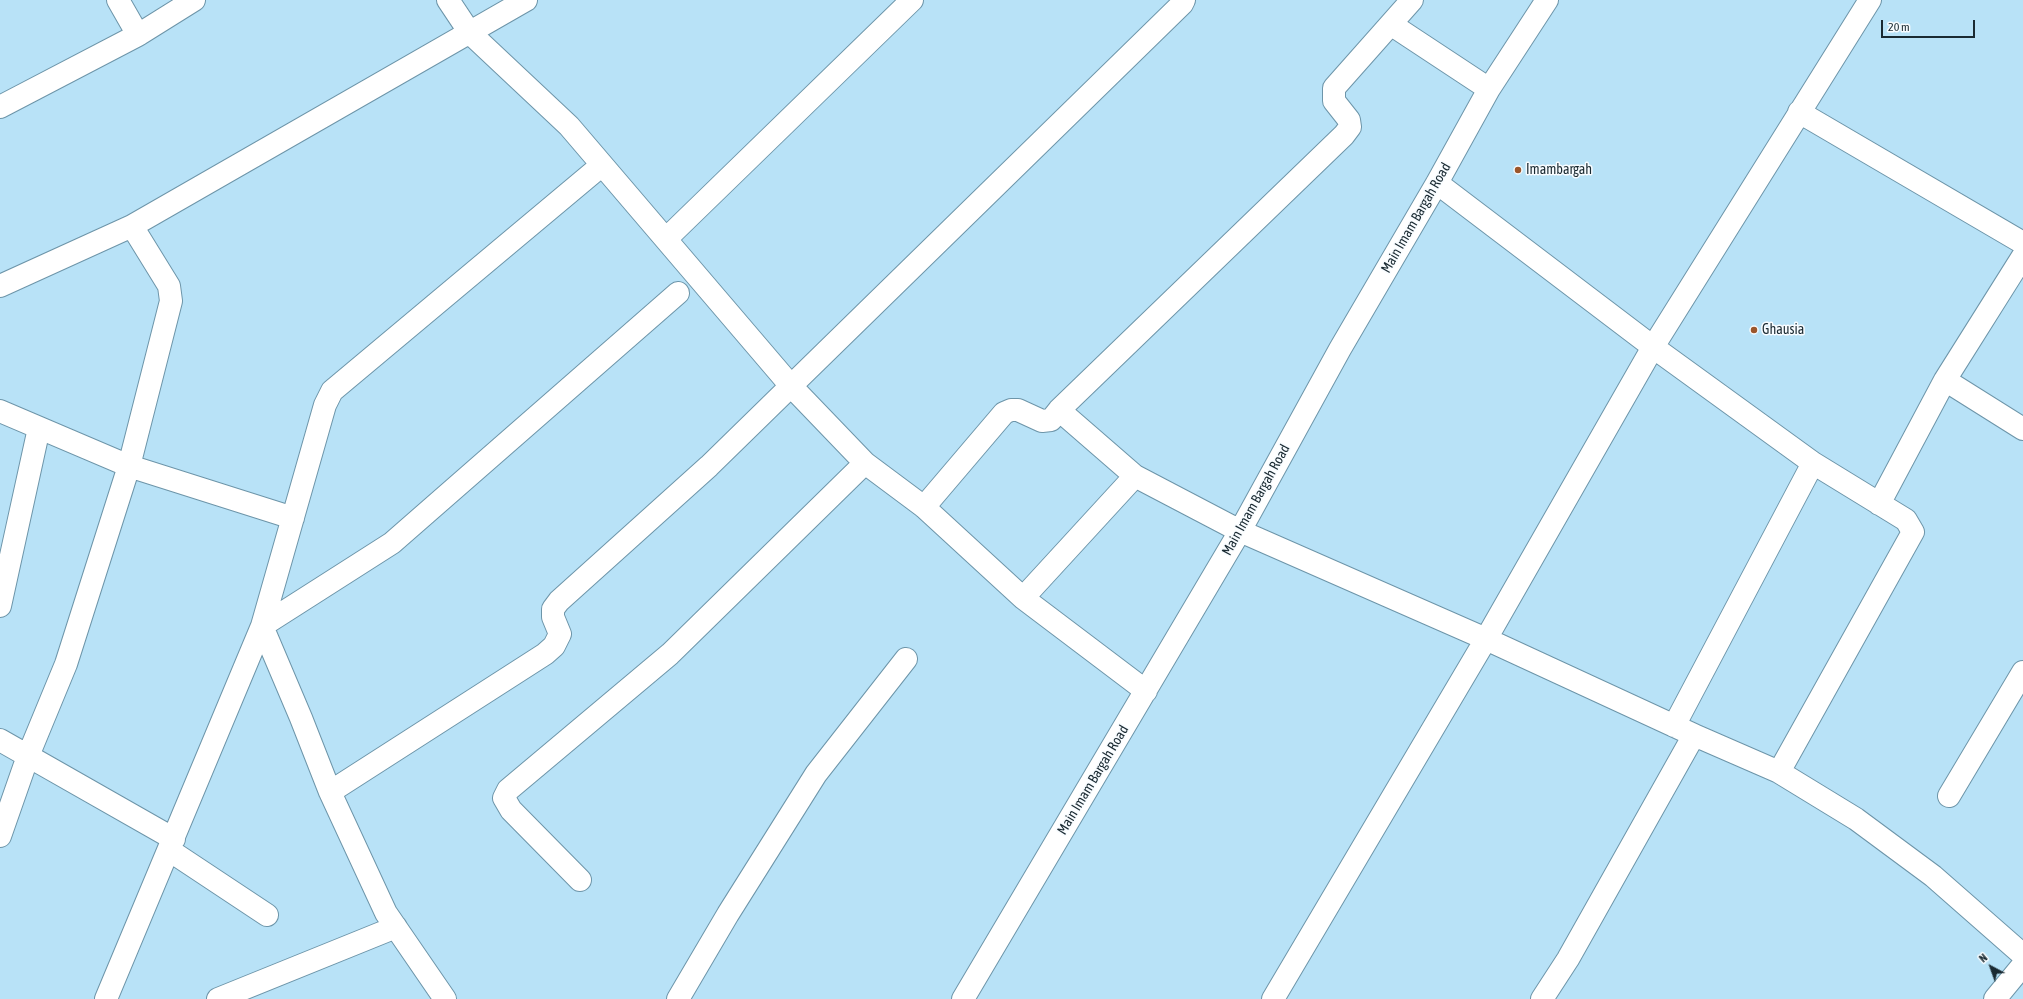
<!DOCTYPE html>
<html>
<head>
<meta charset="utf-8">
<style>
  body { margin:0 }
  #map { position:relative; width:2023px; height:999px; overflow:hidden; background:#b8e2f7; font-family:"Asap Condensed",sans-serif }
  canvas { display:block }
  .north { position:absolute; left:1971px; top:947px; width:40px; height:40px; -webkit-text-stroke:3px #f8fcff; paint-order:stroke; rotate:319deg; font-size:11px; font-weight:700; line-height:16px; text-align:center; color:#1a2a32 }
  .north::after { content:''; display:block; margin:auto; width:14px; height:18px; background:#1a2a32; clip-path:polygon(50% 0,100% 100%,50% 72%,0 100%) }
  .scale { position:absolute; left:1881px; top:20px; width:94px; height:18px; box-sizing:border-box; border:2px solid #1a2a32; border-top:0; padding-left:5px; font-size:12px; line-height:14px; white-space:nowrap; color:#1a2a32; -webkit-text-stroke:3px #f8fcff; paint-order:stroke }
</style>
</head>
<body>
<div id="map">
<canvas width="2023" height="999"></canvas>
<div class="north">N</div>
<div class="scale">20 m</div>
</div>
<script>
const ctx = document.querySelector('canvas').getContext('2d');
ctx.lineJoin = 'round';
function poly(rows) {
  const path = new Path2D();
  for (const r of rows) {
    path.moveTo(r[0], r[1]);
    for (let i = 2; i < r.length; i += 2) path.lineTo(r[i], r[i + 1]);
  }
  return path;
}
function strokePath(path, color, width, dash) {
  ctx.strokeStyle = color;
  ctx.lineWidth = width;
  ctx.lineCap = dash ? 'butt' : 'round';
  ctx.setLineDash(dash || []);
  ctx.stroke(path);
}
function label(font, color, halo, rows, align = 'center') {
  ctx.font = font + ' "Asap Condensed",sans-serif';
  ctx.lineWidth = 3;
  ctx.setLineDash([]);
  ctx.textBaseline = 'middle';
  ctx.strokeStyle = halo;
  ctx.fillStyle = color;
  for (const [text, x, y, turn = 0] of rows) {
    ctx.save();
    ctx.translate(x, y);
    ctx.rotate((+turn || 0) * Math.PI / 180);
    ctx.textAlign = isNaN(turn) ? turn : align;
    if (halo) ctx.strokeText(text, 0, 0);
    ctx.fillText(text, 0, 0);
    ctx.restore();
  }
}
const street = poly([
  [118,0,138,35],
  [448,0,470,33,569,126,791,386,865,463,924,507,1023,598,1146,691],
  [1392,25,1489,89],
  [0,107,138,35,194,0],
  [1799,112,2023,243],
  [1437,183,1653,347,1486,639,1694,735,1568,959,1542,999],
  [666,239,912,0],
  [0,286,132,226,526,0],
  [1945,380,2023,429],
  [0,411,129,466,293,518],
  [1135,476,1240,531,1486,639,1273,999],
  [1879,504,1945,380,2023,256],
  [924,507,1004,413,1011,410,1018,410,1042,421,1051,420,1059,410,1344,135,1350,127,1349,120,1334,101,1334,88,1412,0],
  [1023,598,1135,476,1059,410],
  [0,606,39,428],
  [1674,726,1813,463],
  [1694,735,1779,772,1856,819,1933,876,2023,955],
  [0,740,174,839],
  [1779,772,1913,532,1906,520,1813,463,1653,347,1870,0],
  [330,792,545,654,554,646,560,634,553,617,553,609,559,601,709,466,1182,4,1184,0],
  [1949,796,2023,672],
  [0,836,28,756,66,664,129,466,171,301,169,286,132,226],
  [169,850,267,915],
  [580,880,511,810,504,798,508,790,670,654,865,463],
  [106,999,262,626,392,543,678,293],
  [218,999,396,927],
  [445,999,386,913,330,792,301,718,262,626,325,405,332,391,602,165],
  [678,999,728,914,816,774,906,659],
  [963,999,1240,531,1340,349,1437,183,1489,89,1547,0],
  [1995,999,2023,965]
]);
const markers = [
  [1518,170,4,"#9b562b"],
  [1754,330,4,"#9b562b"]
];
const poiNames = [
  ["Imambargah",1526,170],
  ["Ghausia",1762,330]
];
const streetNames = [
  ["Main Imam Bargah Road",1416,218,-60],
  ["Main Imam Bargah Road",1256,500,-61],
  ["Main Imam Bargah Road",1093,780,-59]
];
strokePath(street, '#6d95a9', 24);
strokePath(street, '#fff', 22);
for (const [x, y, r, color] of markers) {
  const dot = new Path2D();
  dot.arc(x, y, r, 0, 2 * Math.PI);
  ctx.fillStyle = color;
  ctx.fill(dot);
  strokePath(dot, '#f8fcff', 1.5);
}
label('14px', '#1a2a32', '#f8fcff', poiNames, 'left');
label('14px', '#1a2a32', '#f8fcff', streetNames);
</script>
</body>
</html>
